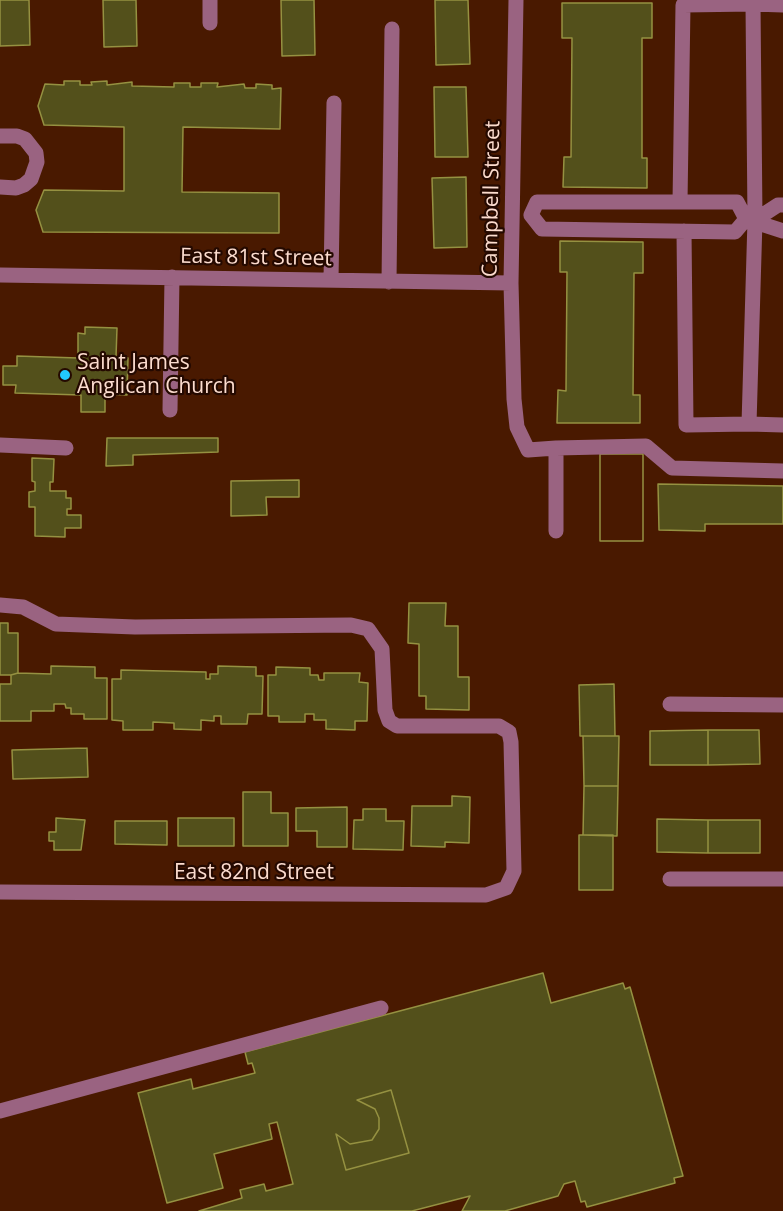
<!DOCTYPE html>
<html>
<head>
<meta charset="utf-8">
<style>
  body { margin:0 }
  canvas { display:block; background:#491900 }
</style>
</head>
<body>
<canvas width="783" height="1211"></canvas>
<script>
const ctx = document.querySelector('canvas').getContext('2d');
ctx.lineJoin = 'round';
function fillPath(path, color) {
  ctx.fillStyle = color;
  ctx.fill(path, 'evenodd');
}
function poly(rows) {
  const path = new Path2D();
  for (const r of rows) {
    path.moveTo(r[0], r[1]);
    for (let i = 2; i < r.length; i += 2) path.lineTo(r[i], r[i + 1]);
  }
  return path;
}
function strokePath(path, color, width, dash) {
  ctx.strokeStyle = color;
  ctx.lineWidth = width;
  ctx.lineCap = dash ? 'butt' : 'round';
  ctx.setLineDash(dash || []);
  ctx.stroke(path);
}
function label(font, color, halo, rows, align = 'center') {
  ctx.font = font + ' "Open Sans",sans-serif';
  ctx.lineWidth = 4.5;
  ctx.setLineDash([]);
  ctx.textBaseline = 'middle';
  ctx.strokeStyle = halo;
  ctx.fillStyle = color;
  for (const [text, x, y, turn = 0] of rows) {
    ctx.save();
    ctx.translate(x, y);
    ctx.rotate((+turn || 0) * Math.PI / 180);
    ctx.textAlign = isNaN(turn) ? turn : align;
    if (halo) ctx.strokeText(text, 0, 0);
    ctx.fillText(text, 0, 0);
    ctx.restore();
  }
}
const building = poly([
  [0,0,29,0,30,45,0,46,0,0],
  [103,0,136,0,137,46,104,47,103,0],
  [281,0,314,0,315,55,282,56,281,0],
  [435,0,468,0,470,64,436,65,435,0],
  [562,3,652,3,652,38,642,38,642,158,647,158,647,188,563,187,564,157,571,157,572,38,562,38,562,3],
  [64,81,80,81,80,85,92,85,91,82,107,81,107,85,132,82,132,86,174,87,174,83,190,83,190,87,201,87,201,83,218,83,217,87,244,84,245,88,256,88,256,84,272,85,272,89,281,88,280,129,183,127,182,192,279,193,279,233,43,232,36,210,44,190,124,191,124,127,44,125,38,106,45,84,64,85,64,81],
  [434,87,466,87,468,157,435,157,434,87],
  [466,177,467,247,434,248,432,178,466,177],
  [560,241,643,242,643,273,634,273,633,395,640,395,640,423,557,423,558,390,566,391,567,272,560,272,560,241],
  [85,327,117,328,116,357,128,358,127,395,105,394,105,412,81,412,81,395,15,393,16,385,3,385,3,366,17,366,17,356,78,358,78,333,85,334,85,327],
  [107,438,218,438,218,452,133,455,133,465,106,466,107,438],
  [600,454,643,454,643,541,600,541,600,454],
  [600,454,643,454,643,541,600,541,600,454],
  [32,458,54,459,53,482,50,482,50,491,66,491,66,498,71,498,71,509,67,509,67,515,81,515,81,528,65,528,65,537,35,536,35,507,29,507,29,492,35,491,35,482,32,481,32,458],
  [299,480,299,497,266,497,267,515,231,516,231,481,299,480],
  [658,484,783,486,783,524,705,524,705,531,659,530,658,484],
  [409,603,446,603,445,626,458,626,458,677,469,677,469,710,426,709,426,696,419,696,419,644,408,643,409,603],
  [0,623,8,623,8,633,18,633,18,673,11,675,0,675,0,623],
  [51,666,95,667,95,678,107,678,107,719,84,719,84,714,71,714,71,708,66,708,65,704,54,704,54,711,31,711,31,721,0,721,0,684,11,684,11,675,18,673,51,674,51,666],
  [218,666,256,667,256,676,263,676,262,714,248,714,247,724,221,724,221,716,214,716,214,721,201,720,201,730,174,729,174,723,153,722,153,730,123,730,123,721,112,720,112,679,121,679,121,670,206,672,206,679,210,679,210,674,218,674,218,666],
  [276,667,310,668,310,675,318,675,319,680,324,680,324,673,360,673,359,682,368,683,367,721,355,721,355,730,326,729,326,720,314,720,314,714,305,714,305,722,279,722,279,716,268,716,268,675,276,675,276,667],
  [614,684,615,736,580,736,579,685,614,684],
  [708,730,708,765,650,765,650,731,708,730],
  [708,730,759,730,760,764,708,765,708,730],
  [583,736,619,736,618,786,584,786,583,736],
  [87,748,88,777,13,779,12,750,87,748],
  [584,786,618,786,617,836,583,835,584,786],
  [243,792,271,792,271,813,288,813,288,846,243,846,243,792],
  [452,796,470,797,469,843,445,842,445,847,411,846,412,806,452,806,452,796],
  [347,807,347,847,317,847,317,831,296,831,296,808,347,807],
  [363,809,386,809,386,821,404,821,403,850,353,849,354,820,363,820,363,809],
  [56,818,85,820,81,850,54,850,54,841,49,841,49,832,56,832,56,818],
  [178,818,234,818,234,846,178,846,178,818],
  [657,819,708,820,708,853,657,852,657,819],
  [708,820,760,820,760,853,708,853,708,820],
  [115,821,167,821,167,845,115,844,115,821],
  [579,835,613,835,613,890,579,890,579,835],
  [543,973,551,1003,623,983,625,989,630,987,683,1176,674,1178,675,1183,587,1207,585,1201,581,1202,575,1181,564,1184,558,1196,505,1211,462,1211,470,1196,412,1211,199,1211,242,1198,240,1190,264,1184,266,1191,293,1184,277,1122,269,1124,272,1139,214,1154,223,1188,167,1203,138,1093,191,1079,193,1089,255,1073,252,1063,248,1064,245,1052,543,973],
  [391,1090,409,1153,346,1170,336,1134,350,1144,372,1140,379,1129,379,1118,375,1109,357,1100,391,1090],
  [391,1090,409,1153,346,1170,336,1134,350,1144,372,1140,379,1129,379,1118,375,1109,357,1100,391,1090]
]);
const minor = poly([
  [516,0,511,283,514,399,517,427,528,450,556,448],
  [210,23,210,0],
  [0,136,17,136,25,139,36,153,37,162,31,179,24,185,16,188,0,187],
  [537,202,737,202,746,219,735,232,542,229,531,215,537,202],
  [680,202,683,5,753,4],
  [746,219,783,231],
  [755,220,778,205,783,205],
  [684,231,686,425,749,424,755,220,753,4,783,5],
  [0,275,511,283],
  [331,280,334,103],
  [389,282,392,29],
  [170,410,172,277],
  [749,424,783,425],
  [0,445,66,448],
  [556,531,556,448,646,446,672,468,783,471],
  [0,605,23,607,56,624,135,627,351,625,368,629,382,649,385,710,389,721,397,726,499,726,509,732,511,742,514,871,506,888,486,895,0,892],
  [670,704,783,705],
  [670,879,783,879],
  [0,1111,381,1008]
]);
const markers = [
  [65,375,6,"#21c9fd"]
];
const streetNames = [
  ["Campbell Street",492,199,-89],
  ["East 81st Street",256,258,1],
  ["East 82nd Street",254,873]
];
const poiNames = [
  ["Saint James",77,363],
  ["Anglican Church",77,387]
];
fillPath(building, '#53501b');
strokePath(building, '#959141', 1.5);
strokePath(minor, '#9a6381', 15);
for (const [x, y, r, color] of markers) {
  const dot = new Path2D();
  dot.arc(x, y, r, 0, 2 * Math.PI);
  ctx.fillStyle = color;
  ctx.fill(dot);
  strokePath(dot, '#240900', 2);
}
label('21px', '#fcdcce', '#240900', streetNames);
label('21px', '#fcdcce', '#240900', poiNames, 'left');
</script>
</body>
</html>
